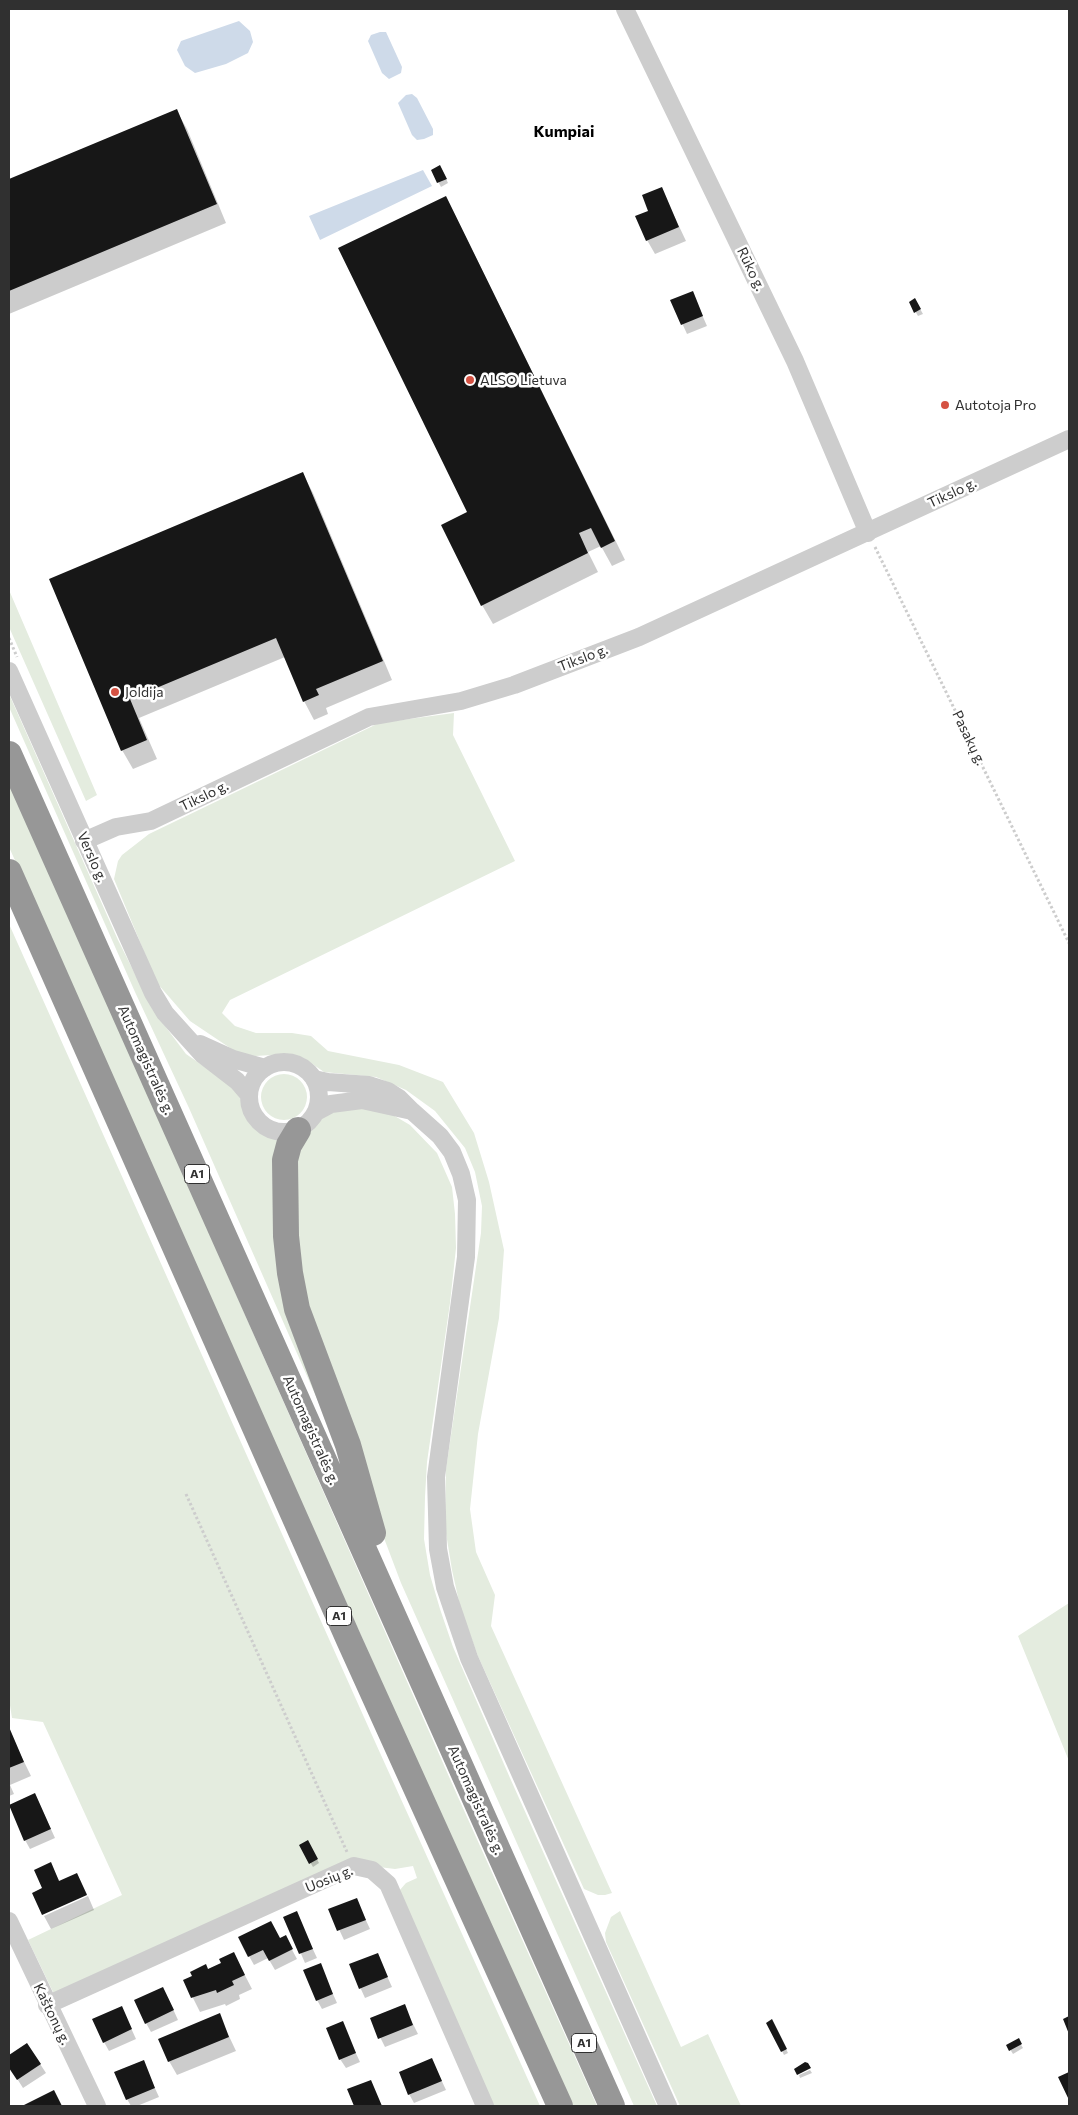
<!DOCTYPE html>
<html>
<head>
<meta charset="utf-8">
<style>
  body { margin:0 }
  #map { position:relative; width:1078px; height:2115px; overflow:hidden; background:#fff; font-family:Commissioner,sans-serif }
  canvas { display:block }
  .frame { position:absolute; inset:0; border:10px solid #303030; pointer-events:none }
</style>
</head>
<body>
<div id="map">
<canvas width="1078" height="2115"></canvas>
<div class="frame"></div>
</div>
<script>
const ctx = document.querySelector('canvas').getContext('2d');
ctx.lineJoin = 'round';
function fillPath(path, color) {
  ctx.fillStyle = color;
  ctx.fill(path, 'evenodd');
}
function poly(rows) {
  const path = new Path2D();
  for (const r of rows) {
    if (r.length === 3) {
      path.moveTo(r[0] + r[2], r[1]);
      path.arc(r[0], r[1], r[2], 0, 2 * Math.PI);
      continue;
    }
    path.moveTo(r[0], r[1]);
    for (let i = 2; i < r.length; i += 2) path.lineTo(r[i], r[i + 1]);
  }
  return path;
}
function strokePath(path, color, width, dash) {
  ctx.strokeStyle = color;
  ctx.lineWidth = width;
  ctx.lineCap = dash ? 'butt' : 'round';
  ctx.setLineDash(dash || []);
  ctx.stroke(path);
}
function label(font, color, halo, rows, align = 'center') {
  ctx.font = font + ' Commissioner,sans-serif';
  ctx.lineWidth = 5;
  ctx.setLineDash([]);
  ctx.textBaseline = 'middle';
  ctx.strokeStyle = halo;
  ctx.fillStyle = color;
  for (const [text, x, y, turn = 0] of rows) {
    ctx.save();
    ctx.translate(x, y);
    ctx.rotate((+turn || 0) * Math.PI / 180);
    ctx.textAlign = isNaN(turn) ? turn : align;
    if (halo) ctx.strokeText(text, 0, 0);
    ctx.fillText(text, 0, 0);
    ctx.restore();
  }
}
const green = poly([
  [9,590,97,795,86,801,9,627],
  [9,694,118,940,153,1010,186,1054,231,1085,240,1098,252,1125,261,1134,280,1141,278,1204,340,1451,189,1108,135,992,9,707],
  [454,713,453,735,515,861,230,1000,222,1013,235,1026,256,1033,292,1033,311,1036,328,1051,399,1065,443,1082,474,1133,489,1182,504,1250,499,1318,478,1434,470,1509,476,1552,495,1595,491,1626,612,1893,605,1895,598,1895,584,1889,477,1654,460,1606,452,1570,445,1527,446,1469,481,1233,482,1206,475,1172,465,1148,435,1111,406,1090,376,1077,324,1072,304,1058,288,1054,255,1056,236,1052,190,1021,157,983,114,879,118,861,122,855,149,834,379,723],
  [9,780,458,1797,597,2106,571,2106,9,847],
  [9,924,376,1744,540,2106,491,2106,399,1891,406,1883,417,1878,413,1866,395,1869,347,1863,54,1994,28,1940,122,1895,43,1722,12,1718,9,1699],
  [284,1097,23],
  [372,1108,393,1115,410,1125,437,1153,452,1187,455,1214,456,1248,450,1303,427,1462,425,1497,424,1539,430,1575,440,1609,453,1647,510,1778,657,2106,634,2106,401,1583,376,1517,300,1294,292,1162,309,1129,326,1114,335,1109],
  [1069,1603,1069,1761,1018,1636],
  [620,1911,681,2047,708,2034,741,2106,680,2106,606,1942,605,1933,611,1917]
]);
const water = poly([
  [239,21,250,31,253,42,248,53,226,64,195,73,185,66,177,50,181,41],
  [380,32,386,32,402,67,401,73,389,79,382,73,368,41,371,35],
  [412,94,417,98,433,129,433,135,424,139,417,140,412,135,398,103,406,95],
  [423,170,432,186,320,240,309,216]
]);
const shadow = poly([
  [176,110,187,129,226,223,9,314,9,180],
  [432,170,442,170,448,183,441,187],
  [661,188,686,241,655,254,647,240],
  [446,197,625,560,612,566,601,546,588,552,598,572,493,624,482,605,469,513],
  [692,292,707,326,687,334,672,301],
  [915,300,923,314,918,316,910,302],
  [303,474,313,493,392,680,326,708,328,714,314,720,304,701,285,657,139,718,157,759,133,769,122,750,51,580],
  [9,1731,31,1776,10,1785,14,1794,9,1796],
  [35,1794,55,1838,30,1849,25,1840],
  [307,1841,319,1863,313,1867,300,1845],
  [50,1864,60,1882,77,1874,87,1894,43,1914,44,1889],
  [88,1896,94,1910,51,1929,44,1916],
  [356,1899,370,1929,344,1940,330,1910],
  [296,1913,317,1958,305,1963,285,1917],
  [280,1939,290,1946,297,1959,275,1970,268,1958,254,1965,249,1956],
  [234,1954,252,1989,239,1995,240,1999,226,2006,225,2004,200,2012,184,1980,222,1963],
  [377,1954,392,1987,365,1998,350,1965],
  [320,1965,337,2003,322,2009,317,2000],
  [168,1998,178,2020,151,2032,146,2023],
  [404,2006,418,2034,385,2047,371,2019],
  [219,2015,236,2051,177,2075,169,2061],
  [126,2017,136,2039,109,2051,104,2042],
  [772,2021,788,2053,784,2055,768,2023],
  [342,2023,360,2062,346,2068,340,2059],
  [1018,2040,1023,2048,1013,2054,1008,2046],
  [27,2044,46,2073,23,2088,9,2066,9,2056],
  [432,2060,446,2090,414,2103,409,2094],
  [143,2062,159,2097,137,2106,131,2106,127,2099],
  [810,2070,812,2073,800,2078,799,2075]
]);
const building = poly([
  [177,109,217,204,9,291,9,179],
  [440,165,447,179,437,183,431,170],
  [662,187,679,227,646,241,635,216,648,211,642,195],
  [446,196,615,541,601,548,591,528,579,533,588,553,481,606,441,525,467,512,338,248],
  [693,291,703,316,681,325,670,300],
  [915,298,921,309,914,313,909,302],
  [303,472,383,661,316,689,319,695,303,702,276,638,130,699,147,740,121,751,49,579],
  [9,1727,24,1762,9,1768],
  [35,1793,51,1829,24,1841,9,1805],
  [308,1840,318,1859,309,1864,299,1845],
  [51,1862,59,1881,77,1873,87,1895,42,1915,32,1893,42,1888,34,1870],
  [357,1898,366,1920,337,1931,328,1909],
  [297,1911,313,1949,299,1954,283,1917],
  [271,1921,280,1938,286,1935,293,1949,269,1961,263,1950,248,1957,238,1937],
  [234,1952,245,1975,232,1981,234,1985,217,1993,216,1990,191,1998,183,1980,192,1976,190,1972,206,1964,208,1969,221,1963,219,1959],
  [378,1953,388,1977,359,1989,349,1964],
  [321,1963,333,1994,316,2001,303,1970],
  [163,1987,174,2010,145,2024,134,2000],
  [405,2004,413,2025,378,2039,370,2018],
  [122,2006,132,2029,103,2043,92,2019],
  [220,2013,229,2037,168,2062,158,2039],
  [1069,2016,1069,2034,1063,2019],
  [772,2019,787,2049,781,2052,766,2023],
  [343,2021,356,2053,339,2060,326,2028],
  [1019,2038,1022,2044,1009,2051,1006,2045],
  [27,2043,41,2064,17,2080,9,2068,9,2055],
  [432,2058,442,2081,408,2095,399,2072],
  [144,2060,155,2088,126,2100,114,2072],
  [805,2062,808,2063,811,2068,797,2075,794,2069],
  [1069,2072,1069,2100,1058,2077],
  [371,2080,382,2106,354,2106,347,2089],
  [54,2090,62,2106,22,2106]
]);
const path = poly([
  [875,547,1069,943],
  [9,638,17,657],
  [186,1494,347,1852]
]);
const minor = poly([
  [625,9,795,361,868,533],
  [9,671,153,993,165,1013,202,1054,237,1081,249,1095],
  [84,841,116,827,151,821,369,717,461,701,514,685,639,637,1069,439],
  [200,1044,233,1059,265,1068],
  [284,1097,35],
  [314,1079,328,1082,369,1085,388,1091,399,1098,412,1111,362,1100,331,1104,316,1112],
  [412,1111,440,1136,452,1152,461,1174,467,1200,466,1257,436,1477,438,1549,445,1587,469,1658,668,2106],
  [9,1921,97,2106],
  [47,2005,354,1866,372,1870,388,1884,485,2106]
]);
const highway = poly([
  [9,754,612,2106],
  [9,872,349,1640,560,2106],
  [298,1130,289,1145,285,1160,286,1236,290,1273,297,1309,348,1445,373,1533]
]);
const markers = [
  [470,380,5,"#d55243"],
  [945,405,5,"#d55243"],
  [115,692,5,"#d55243"]
];
const shields = [
  [197,1174,25],
  [339,1616,25],
  [584,2043,25]
];
const shieldNames = [
  ["A1",197,1174],
  ["A1",339,1616],
  ["A1",584,2043]
];
const streetNames = [
  ["Rūko g.",751,269,64],
  ["Tikslo g.",952,493,-25],
  ["Tikslo g.",583,658,-21],
  ["Pasakų g.",969,738,64],
  ["Tikslo g.",204,796,-26],
  ["Verslo g.",92,857,66],
  ["Automagistralės g.",146,1060,66],
  ["Automagistralės g.",311,1430,66],
  ["Automagistralės g.",476,1800,66],
  ["Uosių g.",329,1879,-22],
  ["Kaštonų g.",52,2014,64]
];
const poiNames = [
  ["ALSO Lietuva",480,380],
  ["Autotoja Pro",955,405],
  ["Joldija",125,692]
];
const quarterNames = [
  ["Kumpiai",564,132]
];
fillPath(green, '#e4ecdf');
fillPath(water, '#cedae9');
fillPath(shadow, '#0003');
fillPath(building, '#171717');
strokePath(path, '#cdcdcd', 3, [2.5, 2.5]);
strokePath(minor, '#cdcdcd', 18);
strokePath(highway, '#979797', 26);
for (const [x, y, r, color] of markers) {
  const dot = new Path2D();
  dot.arc(x, y, r, 0, 2 * Math.PI);
  ctx.fillStyle = color;
  ctx.fill(dot);
  strokePath(dot, '#fff', 2);
}
for (const [x, y, w] of shields) {
  const box = new Path2D();
  box.roundRect(x - w / 2, y - 9.5, w, 19, 4);
  ctx.fillStyle = '#fff';
  ctx.fill(box);
  strokePath(box, '#303030', 1);
}
label('bold 12px', '#303030', null, shieldNames);
label('14px', '#303030', '#fff', streetNames);
label('14px', '#303030', '#fff', poiNames, 'left');
label('bold 16px', '#000', '#fff', quarterNames);
</script>
</body>
</html>
